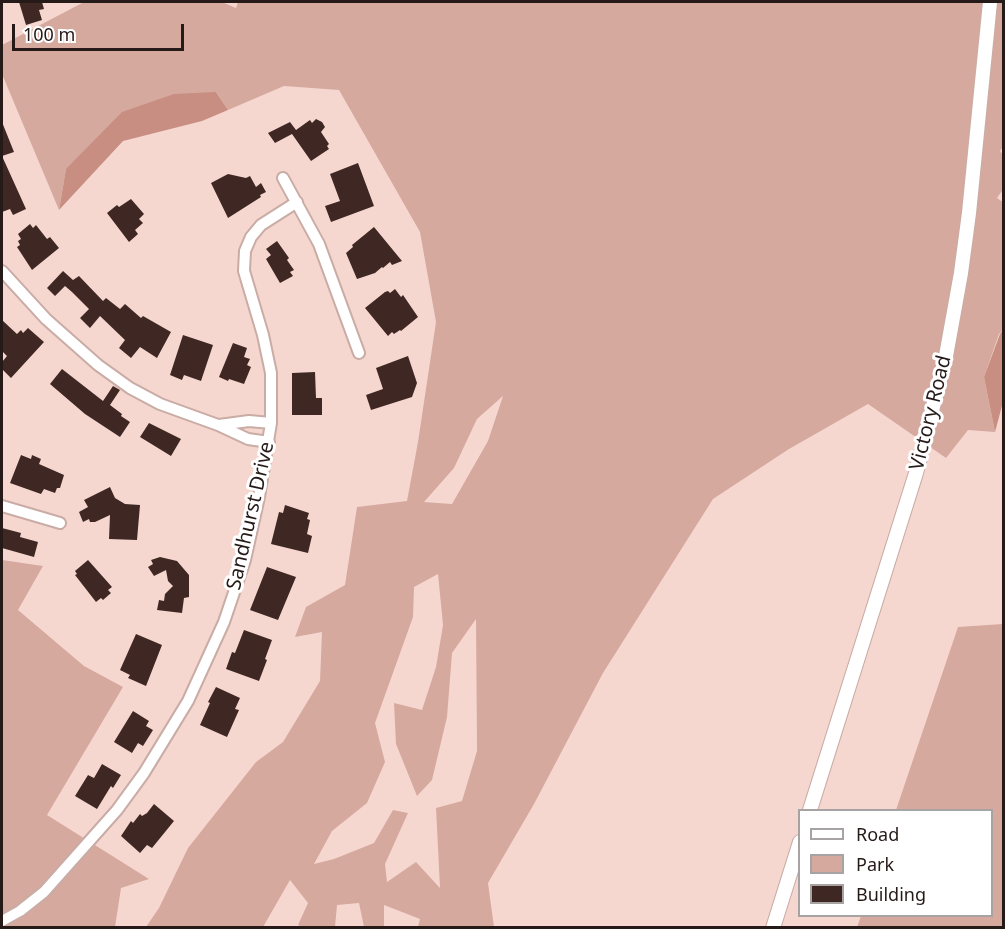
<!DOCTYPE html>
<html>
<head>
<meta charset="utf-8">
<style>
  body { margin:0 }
  #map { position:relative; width:1005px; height:929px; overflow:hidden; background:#f6d7d0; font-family:"Noto Sans",sans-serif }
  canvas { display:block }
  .frame { position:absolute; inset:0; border:3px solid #251a18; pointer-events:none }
  .legend { position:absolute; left:798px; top:809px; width:195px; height:108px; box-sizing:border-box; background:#fff; border:2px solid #a8a3a3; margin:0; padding:8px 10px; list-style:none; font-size:18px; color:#251a18 }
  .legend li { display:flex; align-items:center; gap:12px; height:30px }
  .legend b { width:30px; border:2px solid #a8a3a3 }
  .scale { position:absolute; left:12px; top:24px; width:172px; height:27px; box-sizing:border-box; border:3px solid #251a18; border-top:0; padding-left:8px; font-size:18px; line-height:21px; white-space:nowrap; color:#251a18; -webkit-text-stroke:4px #fff; paint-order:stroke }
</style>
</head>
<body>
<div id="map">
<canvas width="1005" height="929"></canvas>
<div class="frame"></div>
<ul class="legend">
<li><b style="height:8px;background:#fff"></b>Road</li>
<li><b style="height:16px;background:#d6a99f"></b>Park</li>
<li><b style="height:16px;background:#3f2823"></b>Building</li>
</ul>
<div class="scale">100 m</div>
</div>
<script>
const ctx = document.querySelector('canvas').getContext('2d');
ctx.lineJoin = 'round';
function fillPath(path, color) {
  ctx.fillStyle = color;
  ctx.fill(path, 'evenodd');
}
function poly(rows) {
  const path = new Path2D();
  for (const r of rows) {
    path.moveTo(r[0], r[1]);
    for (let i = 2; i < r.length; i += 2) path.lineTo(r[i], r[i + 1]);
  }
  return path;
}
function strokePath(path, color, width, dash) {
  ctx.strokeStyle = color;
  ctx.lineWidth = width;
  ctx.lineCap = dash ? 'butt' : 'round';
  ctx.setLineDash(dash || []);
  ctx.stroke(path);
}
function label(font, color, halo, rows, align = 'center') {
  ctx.font = font + ' "Noto Sans",sans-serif';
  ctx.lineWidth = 6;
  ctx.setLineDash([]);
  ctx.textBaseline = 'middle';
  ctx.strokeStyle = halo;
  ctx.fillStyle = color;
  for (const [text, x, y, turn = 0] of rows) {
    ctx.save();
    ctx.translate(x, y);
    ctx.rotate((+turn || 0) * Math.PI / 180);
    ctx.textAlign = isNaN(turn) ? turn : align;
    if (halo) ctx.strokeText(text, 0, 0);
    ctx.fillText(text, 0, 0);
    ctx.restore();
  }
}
const green = poly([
  [84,2,222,2,236,8,238,2,1003,2,1004,146,1000,151,1003,155,1004,188,997,198,1004,203,1003,330,999,334,984,377,995,432,968,430,946,458,868,404,789,449,713,499,603,673,534,804,488,883,494,927,418,927,420,919,384,905,384,927,364,927,359,903,337,905,335,927,303,927,298,925,308,903,290,880,263,927,146,927,159,908,188,848,256,762,283,742,320,681,322,632,295,637,306,607,345,585,357,507,407,501,418,442,436,322,420,232,339,90,284,86,228,110,216,92,66,169,59,210,2,74,2,45],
  [503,396,488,441,452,504,424,502,454,468,477,419],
  [438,574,443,625,436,667,422,710,394,703,396,744,417,796,432,780,447,717,452,653,476,619,477,751,462,801,436,808,440,888,416,862,387,882,385,864,408,813,393,810,374,843,334,859,314,864,332,831,367,803,385,762,375,723,413,617,414,587],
  [2,560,43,566,18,610,84,666,123,687,47,815,149,879,121,888,115,927,2,928],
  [1003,624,1003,927,857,927,861,916,992,916,992,810,896,810,958,627]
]);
const forest = poly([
  [216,92,228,110,202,121,123,141,59,210,66,169,122,112,174,94],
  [1003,330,1003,402,995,432,984,377,1000,334]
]);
const building = poly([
  [19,2,42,2,44,9,39,10,42,20,26,25],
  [316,119,322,122,325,127,321,132,329,144,327,146,329,149,311,161,292,134,275,143,268,133,290,122,296,130,310,120,312,123],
  [2,122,14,152,2,156,26,209,13,215,10,209,2,212],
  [358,163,374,206,331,222,325,206,340,201,330,174],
  [228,174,246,178,250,176,256,187,261,183,266,192,260,195,261,197,228,218,211,183],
  [131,199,144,214,139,219,143,223,135,230,138,234,129,242,107,213,117,205,119,207],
  [30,224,33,228,36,225,47,239,50,237,59,248,32,270,17,247,20,245,18,241,21,239,18,234],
  [374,227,402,261,392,265,390,262,383,268,382,267,375,273,357,279,346,253,353,247,352,245],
  [277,241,289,258,287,260,294,270,290,272,293,276,280,283,266,259,271,255,266,249],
  [63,271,73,280,79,276,103,301,106,298,120,309,125,304,141,318,143,316,171,332,157,358,140,347,131,358,119,348,125,340,100,316,90,328,80,318,89,309,72,292,65,286,55,296,47,288],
  [395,289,401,297,403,295,418,317,401,331,400,330,394,334,392,332,388,336,365,308,385,292,388,291,390,293],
  [2,320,17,334,21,330,23,333,28,328,44,342,11,378,2,369,2,362,7,356,2,351],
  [183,335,213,345,201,381,184,375,182,380,170,375],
  [233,343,247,348,244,357,250,359,247,365,251,367,244,384,229,379,228,381,219,377],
  [408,356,417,383,412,397,371,410,366,395,383,389,376,368],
  [62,369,103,401,113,386,120,390,110,405,122,414,121,416,130,422,120,437,85,414,50,384],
  [315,372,316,398,322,398,322,415,292,415,292,373],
  [149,423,181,439,171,456,140,437],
  [21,455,31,459,32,455,41,459,39,464,64,475,60,488,57,488,55,493,44,489,41,494,10,483],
  [110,487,115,498,125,504,140,505,137,540,109,539,110,515,95,522,90,522,89,519,83,522,79,512,88,507,84,500],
  [285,505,309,513,307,519,310,520,307,534,312,536,308,553,271,544,279,512,283,513],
  [2,528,21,533,20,537,38,542,34,557,2,548],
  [160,557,177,561,189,575,189,597,184,598,182,613,157,610,159,600,164,601,165,594,173,586,168,581,166,570,154,576,148,567,153,564,151,560],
  [88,560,112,587,108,590,111,593,103,600,101,598,96,602,75,575,77,574,75,571],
  [267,567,296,577,278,620,250,610],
  [244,630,272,640,265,659,267,660,259,681,226,669,232,652,235,653],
  [136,634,162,645,146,686,128,678,130,675,120,670],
  [216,687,240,698,235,709,239,710,227,737,200,725,210,703,208,702],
  [133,711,149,721,146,726,153,730,143,746,138,743,132,753,114,742],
  [102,764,121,775,113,788,111,786,97,809,75,796,88,775,94,778],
  [154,804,174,821,152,848,147,845,140,853,121,836,131,821,133,823,140,814,142,816,147,813]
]);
const minor = poly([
  [283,178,319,244,359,353],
  [2,271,46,319,98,365,130,388,160,404,218,425,248,439,269,442],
  [219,425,249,421,271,423],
  [2,506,60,523],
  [2,921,20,911,44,892,117,810,144,773,188,701,224,622,245,560,259,497,271,423,271,373,263,335,244,271,245,251,251,237,261,225,297,202]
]);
const secondary = poly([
  [810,810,916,473,946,356,961,273,969,213,990,2],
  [773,928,800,842]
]);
const streetNames = [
  ["Victory Road",931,413,-76],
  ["Sandhurst Drive",251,516,-77]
];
fillPath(green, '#d6a99f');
fillPath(forest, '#c78e81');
fillPath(building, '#3f2823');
strokePath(minor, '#c9aca5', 14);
strokePath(secondary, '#c9aca5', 16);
strokePath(minor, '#fff', 10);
strokePath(secondary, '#fff', 14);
label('20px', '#251a18', '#fff', streetNames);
</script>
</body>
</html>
